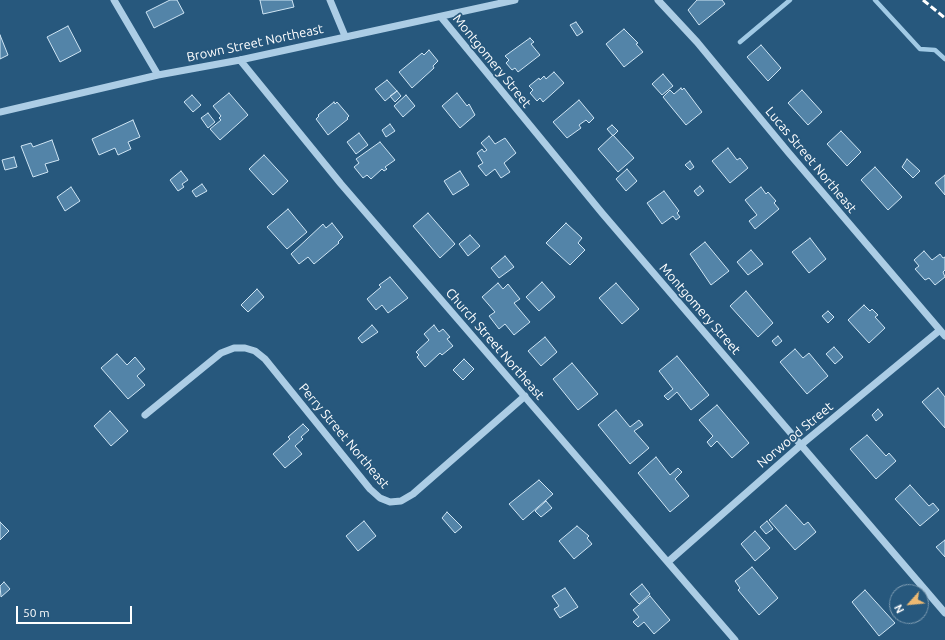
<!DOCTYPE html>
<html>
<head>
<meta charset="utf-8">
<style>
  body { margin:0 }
  #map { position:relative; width:945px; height:640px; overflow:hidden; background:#27587d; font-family:Ubuntu,sans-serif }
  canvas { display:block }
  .north { position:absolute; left:889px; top:584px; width:40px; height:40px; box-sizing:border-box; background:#27587d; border:1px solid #7d9bb1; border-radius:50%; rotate:243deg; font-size:11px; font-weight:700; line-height:16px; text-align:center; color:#fff }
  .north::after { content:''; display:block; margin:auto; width:14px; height:18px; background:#edb972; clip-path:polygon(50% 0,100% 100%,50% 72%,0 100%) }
  .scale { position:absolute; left:16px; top:606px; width:116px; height:18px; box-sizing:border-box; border:2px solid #fff; border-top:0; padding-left:5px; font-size:12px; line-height:14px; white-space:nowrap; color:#fff; -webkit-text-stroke:3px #27587d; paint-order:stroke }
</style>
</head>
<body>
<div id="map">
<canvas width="945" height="640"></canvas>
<div class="north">N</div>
<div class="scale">50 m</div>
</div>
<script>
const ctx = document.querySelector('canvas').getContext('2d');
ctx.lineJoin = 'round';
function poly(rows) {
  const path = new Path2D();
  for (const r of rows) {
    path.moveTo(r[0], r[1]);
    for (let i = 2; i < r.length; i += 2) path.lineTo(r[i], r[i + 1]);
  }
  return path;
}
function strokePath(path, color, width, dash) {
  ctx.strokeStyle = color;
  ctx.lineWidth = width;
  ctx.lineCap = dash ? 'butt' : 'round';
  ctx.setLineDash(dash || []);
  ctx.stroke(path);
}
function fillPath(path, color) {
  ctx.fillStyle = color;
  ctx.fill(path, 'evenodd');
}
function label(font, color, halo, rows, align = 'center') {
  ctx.font = font + ' Ubuntu,sans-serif';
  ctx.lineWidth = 3.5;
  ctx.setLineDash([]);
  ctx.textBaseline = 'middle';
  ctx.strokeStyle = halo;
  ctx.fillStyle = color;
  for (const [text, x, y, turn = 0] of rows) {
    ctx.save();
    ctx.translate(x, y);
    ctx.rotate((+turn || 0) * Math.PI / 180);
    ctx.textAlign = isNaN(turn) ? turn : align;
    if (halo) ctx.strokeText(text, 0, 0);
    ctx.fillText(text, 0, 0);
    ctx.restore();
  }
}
const stream = poly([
  [875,0,920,49,935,50,945,59],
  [740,42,790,0]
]);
const building = poly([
  [170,0,177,0,184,13,154,28,146,12,170,0],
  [260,0,292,0,294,7,263,14,260,0],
  [697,0,722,0,725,4,699,25,688,10,697,0],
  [576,22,583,32,577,36,570,25,576,22],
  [68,26,81,51,60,62,47,37,68,26],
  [624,29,638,43,636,44,643,52,624,67,606,44,624,29],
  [0,35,8,55,0,59,0,35],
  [530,38,534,42,531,44,540,55,518,72,515,68,512,70,506,63,509,60,505,56,530,38],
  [761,45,781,68,768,81,747,57,761,45],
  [429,50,438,61,433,66,434,68,412,88,399,72,422,53,424,55,429,50],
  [554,72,564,83,543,102,540,98,537,101,530,93,533,90,529,86,539,78,540,80,544,76,546,79,554,72],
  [663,74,673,86,662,95,652,84,663,74],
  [387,80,397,91,385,101,375,89,387,80],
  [681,88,682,90,684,88,702,112,686,125,663,97,670,90,674,94,681,88],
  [802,90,822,112,808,125,788,103,802,90],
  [397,91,401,96,395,102,390,96,397,91],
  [229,93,248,115,220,140,210,129,221,120,219,118,221,116,213,106,229,93],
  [457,93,467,106,469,104,475,115,460,128,442,106,457,93],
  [192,95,201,105,193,112,184,102,192,95],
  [406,95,415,106,403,117,394,106,406,95],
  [579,100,594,118,589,123,586,120,579,125,581,128,567,138,553,122,579,100],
  [334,102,335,104,337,102,349,116,347,118,348,119,328,135,316,119,319,116,318,115,334,102],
  [208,113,215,122,208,128,201,118,208,113],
  [133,120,140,137,128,142,131,149,118,155,115,148,99,155,92,139,133,120],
  [390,124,395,131,386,137,382,130,390,124],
  [612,125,618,131,613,136,607,129,612,125],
  [841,131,861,152,847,166,827,144,841,131],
  [359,133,368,145,356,154,347,142,359,133],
  [613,135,634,158,618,172,598,149,613,135],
  [489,136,495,144,505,138,516,153,504,163,510,172,501,178,495,169,486,176,478,166,483,163,477,153,482,149,484,152,487,150,481,143,489,136],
  [52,140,59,160,45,164,48,172,33,177,21,146,31,143,33,147,52,140],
  [380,142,395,160,385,167,387,169,384,171,382,169,371,179,367,175,363,178,354,167,359,163,356,159,380,142],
  [728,148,737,160,740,158,748,168,730,183,712,161,728,148],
  [264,155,288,181,273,195,249,169,264,155],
  [14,157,17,167,5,170,2,160,14,157],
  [907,159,920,171,913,178,902,167,907,159],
  [690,161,694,167,690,170,685,165,690,161],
  [875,167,902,197,888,210,861,180,875,167],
  [627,169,637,181,626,191,616,179,627,169],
  [181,171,188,180,182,184,184,187,178,191,170,180,181,171],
  [460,171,469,185,453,195,444,181,460,171],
  [945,175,945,195,935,183,945,175],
  [202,184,207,191,196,197,192,191,202,184],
  [700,186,704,191,698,196,694,191,700,186],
  [71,187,80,201,65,211,57,197,71,187],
  [761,187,766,194,768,192,776,201,774,203,779,209,755,229,749,221,757,215,745,200,761,187],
  [664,191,679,211,677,213,680,217,676,220,673,216,662,224,647,203,664,191],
  [288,209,307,232,287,249,267,227,288,209],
  [428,213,455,244,440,258,413,226,428,213],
  [332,223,343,237,338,242,339,243,314,264,308,257,299,264,291,254,323,224,326,228,332,223],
  [566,223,582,238,578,243,585,250,570,265,546,243,566,223],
  [470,235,480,246,468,256,459,244,470,235],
  [810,238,826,259,809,273,792,252,810,238],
  [705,242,729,271,711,285,690,254,705,242],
  [751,250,763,264,748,275,737,262,751,250],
  [924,251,932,260,940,254,943,258,945,257,945,270,943,272,945,277,935,285,929,278,925,280,915,269,919,266,914,260,924,251],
  [505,256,514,267,499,278,491,268,505,256],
  [390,277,408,298,388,313,382,305,376,310,367,299,381,287,379,285,390,277],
  [542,282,555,297,539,311,526,297,542,282],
  [498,283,503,289,508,284,520,299,514,303,530,322,514,335,505,324,499,329,489,316,495,312,482,297,498,283],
  [616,283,639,309,622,324,599,298,616,283],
  [257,289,264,297,248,312,241,305,257,289],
  [746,291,773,323,758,337,730,306,746,291],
  [864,305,870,311,872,309,878,315,875,317,885,328,869,343,848,320,864,305],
  [828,311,834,317,828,323,822,316,828,311],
  [372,325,378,332,362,343,358,338,372,325],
  [434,325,439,332,443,329,450,337,447,339,453,346,442,355,440,353,425,367,417,357,419,355,416,352,429,340,424,334,434,325],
  [778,336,782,341,776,346,772,341,778,336],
  [545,337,557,352,541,366,528,351,545,337],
  [834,347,843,357,835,364,826,354,834,347],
  [795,349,803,358,809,353,828,376,807,394,780,362,795,349],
  [117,354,127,365,135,357,145,369,137,376,145,385,128,399,101,368,117,354],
  [677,356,709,395,691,410,677,392,668,400,664,396,673,389,659,371,677,356],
  [464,359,474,369,463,380,453,370,464,359],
  [572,363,598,394,578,410,553,379,572,363],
  [938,388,945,397,945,428,922,402,938,388],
  [717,405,749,443,732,458,717,441,711,447,707,442,713,436,699,420,717,405],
  [878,409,883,415,876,421,872,415,878,409],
  [616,410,630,427,639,420,643,425,634,431,649,448,630,464,598,425,616,410],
  [110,411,128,431,111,446,94,426,110,411],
  [303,424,309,430,301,437,303,439,295,446,302,454,285,468,273,454,290,439,288,437,303,424],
  [867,435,886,456,889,453,896,461,876,479,850,449,867,435],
  [656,457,670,475,678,468,682,472,675,479,689,496,670,512,638,473,656,457],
  [539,480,553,494,523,520,509,504,539,480],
  [910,485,929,506,933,503,939,510,920,526,895,499,910,485],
  [546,501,552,508,541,517,535,511,546,501],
  [786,505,804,525,808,522,816,532,795,550,769,520,786,505],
  [447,512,462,527,455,533,442,518,447,512],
  [364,521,376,536,358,551,346,536,364,521],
  [767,521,773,529,766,534,760,527,767,521],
  [0,522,9,531,0,540,0,522],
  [577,526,589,536,587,538,592,544,574,559,559,541,577,526],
  [755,531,770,548,755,561,741,544,755,531],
  [945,540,945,557,936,547,945,540],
  [752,567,778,598,759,615,738,590,740,588,735,581,752,567],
  [4,582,10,589,1,597,0,586,4,582],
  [642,584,650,594,639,604,630,594,642,584],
  [565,588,578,607,560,618,554,609,559,606,552,596,565,588],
  [865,590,895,623,879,636,852,602,865,590],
  [650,596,670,620,654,634,644,622,638,627,633,622,639,617,633,610,650,596]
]);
const minor = poly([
  [114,0,158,75],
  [330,0,345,36],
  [658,0,697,42,788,152,945,336],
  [441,17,602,213,945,613],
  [240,60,341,184,735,640],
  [0,112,158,75,240,60,515,0],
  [145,415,221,353,234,348,245,348,255,351,265,359,370,489,380,498,390,502,401,501,413,494,525,396],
  [669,561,802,444,940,330]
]);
const rail = poly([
  [923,0,945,18]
]);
const streetNames = [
  ["Brown Street Northeast",255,43,-12],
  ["Montgomery Street",492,61,51],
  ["Lucas Street Northeast",811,160,50],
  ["Montgomery Street",700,309,49],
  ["Church Street Northeast",495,344,49],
  ["Norwood Street",795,435,-40],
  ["Perry Street Northeast",344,436,50]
];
strokePath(stream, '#a1cae5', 4.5);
fillPath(building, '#5384a8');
strokePath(building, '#cfe5f4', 1);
strokePath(minor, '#accde5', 7);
strokePath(rail, '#fff', 3, [7, 3]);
label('13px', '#fff', '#27587d', streetNames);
</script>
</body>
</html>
